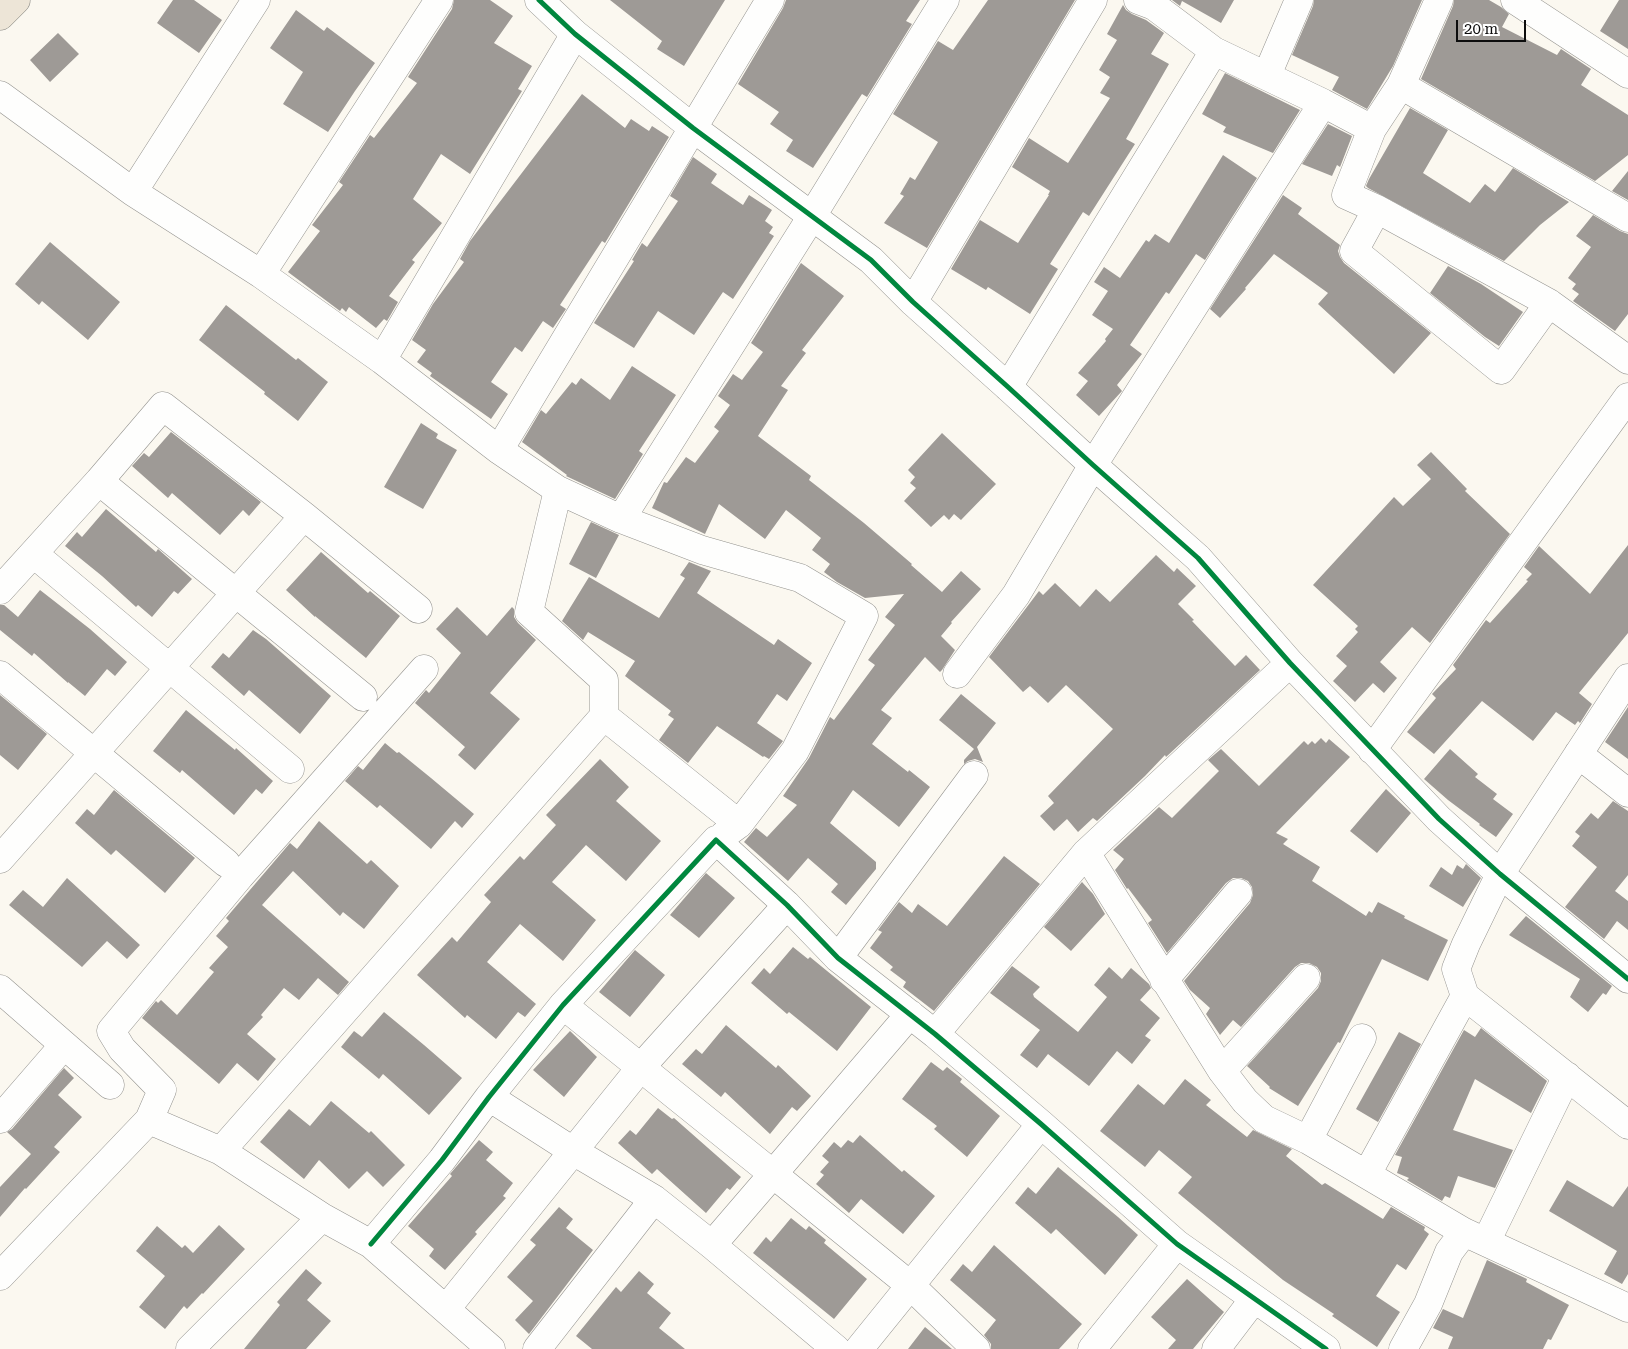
<!DOCTYPE html>
<html>
<head>
<meta charset="utf-8">
<style>
  body { margin:0 }
  #map { position:relative; width:1628px; height:1349px; overflow:hidden; background:#fbf8f0; font-family:"Roboto Serif",serif }
  canvas { display:block }
  .scale { position:absolute; left:1456px; top:20px; width:70px; height:22px; box-sizing:border-box; border:2px solid #0d0d0d; border-top:0; padding-left:6px; font-size:15px; line-height:18px; white-space:nowrap; color:#0d0d0d; -webkit-text-stroke:4px #fff; paint-order:stroke }
</style>
</head>
<body>
<div id="map">
<canvas width="1628" height="1349"></canvas>
<div class="scale">20 m</div>
</div>
<script>
const ctx = document.querySelector('canvas').getContext('2d');
ctx.lineJoin = 'round';
function fillPath(path, color) {
  ctx.fillStyle = color;
  ctx.fill(path, 'evenodd');
}
function poly(rows) {
  const path = new Path2D();
  for (const r of rows) {
    path.moveTo(r[0], r[1]);
    for (let i = 2; i < r.length; i += 2) path.lineTo(r[i], r[i + 1]);
  }
  return path;
}
function strokePath(path, color, width, dash) {
  ctx.strokeStyle = color;
  ctx.lineWidth = width;
  ctx.lineCap = dash ? 'butt' : 'round';
  ctx.setLineDash(dash || []);
  ctx.stroke(path);
}
const building = poly([
  [173,0,194,0,222,20,199,53,157,23],
  [454,0,490,0,513,16,494,43,532,66,518,89,522,91,470,174,441,154,413,199,442,223,412,260,415,262,389,296,398,302,387,321,384,319,376,328,349,307,346,312,342,308,340,311,288,272,320,231,312,225,343,185,339,182,370,135,374,138,417,83,408,77,452,9],
  [610,0,725,0,684,66,657,49,662,41],
  [786,0,920,0,906,21,912,24,867,97,862,94,813,168,786,151,793,140,770,124,779,112,738,84,783,8],
  [988,0,1075,0,927,248,884,223,904,196,900,194,910,177,915,180,938,142,893,114,938,41,953,50],
  [1172,0,1234,0,1221,23,1182,1,1180,6],
  [1314,0,1422,0,1393,66,1367,109,1332,90,1339,77,1292,55,1313,6],
  [1454,0,1489,0,1501,7,1509,14,1502,27,1557,55,1561,49,1591,69,1581,85,1628,115,1628,155,1595,181,1421,79,1453,6],
  [1619,0,1628,0,1628,49,1600,31],
  [1123,5,1126,10,1132,14,1146,20,1164,33,1151,54,1169,64,1126,139,1135,144,1089,216,1083,212,1050,264,1058,269,1030,314,988,287,986,290,951,269,980,220,1018,243,1049,195,1048,195,1050,191,1012,167,1029,138,1068,163,1110,98,1100,93,1110,77,1099,70,1117,40,1107,34],
  [296,10,324,31,327,27,375,63,355,91,328,132,283,104,303,72,270,48],
  [58,33,79,54,50,82,30,60],
  [1225,73,1300,110,1273,153,1223,132,1226,127,1202,114],
  [582,94,625,128,631,119,649,131,652,126,669,137,605,243,602,241,560,305,566,309,553,328,543,321,522,352,515,347,491,382,508,394,491,419,430,376,432,373,417,362,426,350,412,340,433,304,464,262,460,259,470,241],
  [1410,108,1448,130,1423,173,1470,203,1485,184,1495,192,1513,168,1569,202,1540,225,1504,261,1368,188,1366,186,1369,179],
  [1328,124,1352,136,1342,162,1340,167,1337,165,1332,176,1302,164],
  [1223,155,1257,178,1205,260,1196,254,1169,294,1166,292,1130,345,1142,354,1117,385,1122,391,1099,416,1076,395,1088,381,1078,373,1106,341,1105,339,1113,329,1092,315,1108,291,1094,282,1104,267,1120,278,1146,240,1149,242,1155,234,1169,243],
  [693,157,717,174,711,183,743,205,749,195,772,210,765,221,773,227,769,233,774,236,733,299,723,292,694,335,658,311,634,348,594,323,634,261,632,260,642,243,647,247,678,201,670,196],
  [1628,171,1628,200,1612,191],
  [1283,195,1302,208,1298,214,1340,245,1338,251,1340,257,1344,263,1431,333,1394,374,1318,304,1328,293,1274,254,1245,288,1246,289,1220,318,1210,309],
  [1593,215,1620,231,1628,234,1628,314,1615,331,1573,301,1579,294,1572,289,1576,284,1568,278,1591,247,1576,236],
  [50,242,120,302,88,340,42,301,39,305,15,284],
  [801,263,844,296,802,350,806,353,781,386,788,390,758,436,811,476,809,480,864,523,912,564,911,565,942,592,961,571,981,589,951,622,952,623,941,636,955,650,942,670,940,672,925,657,881,710,892,718,872,744,908,772,909,770,930,787,899,827,853,790,830,823,876,862,876,869,846,905,831,892,838,884,808,858,788,881,744,842,756,828,767,837,797,805,783,796,809,758,830,717,834,720,875,665,868,660,895,625,885,617,904,594,865,598,837,582,824,572,830,564,812,550,821,538,786,510,765,539,719,504,705,534,652,508,664,482,667,483,686,457,695,463,719,431,714,427,730,405,718,396,733,374,742,380,763,352,751,343],
  [1448,266,1481,284,1523,312,1499,346,1485,337,1430,293],
  [226,305,296,360,298,358,328,382,298,421,264,394,265,392,199,340],
  [632,366,676,395,639,451,643,454,615,499,566,476,567,475,522,442,541,410,546,414,572,382,576,385,581,378,610,400],
  [421,423,438,434,436,438,457,450,423,509,384,487],
  [171,432,261,502,249,516,243,510,220,535,172,493,168,498,132,466,144,453,149,457],
  [942,433,996,484,961,520,954,514,949,520,944,515,931,527,904,501,916,488,910,483,915,477,908,470],
  [1431,452,1467,489,1465,491,1510,534,1430,643,1412,627,1380,662,1397,678,1384,693,1373,683,1355,702,1333,681,1347,666,1336,656,1358,632,1355,629,1358,626,1313,585,1394,497,1403,506,1431,479,1417,465],
  [106,509,156,552,158,549,192,579,178,594,174,591,152,617,138,605,136,607,102,576,65,546,77,532,82,537],
  [591,522,619,535,596,578,569,564],
  [1628,545,1628,633,1579,693,1592,704,1580,723,1578,721,1575,725,1556,712,1533,741,1482,701,1434,754,1407,732,1436,698,1432,694,1456,669,1453,665,1486,620,1490,623,1528,581,1526,580,1532,574,1524,567,1539,546,1590,594],
  [321,552,368,593,370,591,400,616,366,658,315,616,315,617,286,590],
  [1156,555,1174,572,1177,568,1196,586,1178,604,1194,620,1192,621,1235,666,1246,655,1260,670,1166,757,1165,755,1145,776,1097,821,1093,818,1078,832,1067,819,1054,831,1040,816,1054,803,1048,796,1113,729,1066,685,1048,703,1030,686,1023,692,989,657,1039,591,1043,595,1055,583,1080,607,1096,589,1110,602],
  [689,562,711,571,697,593,774,645,778,639,812,663,787,701,777,694,757,723,783,741,769,759,764,756,763,757,717,726,688,763,659,740,674,719,668,715,671,711,625,676,635,661,588,632,583,640,562,621,589,577,659,618,685,578,680,575],
  [40,590,90,629,127,662,115,676,107,669,85,696,68,682,68,683,34,653,32,656,0,630,0,605,4,605,18,617],
  [457,607,487,636,512,607,514,609,514,617,518,623,536,640,490,693,520,719,475,770,458,755,465,747,415,703,426,690,429,693,461,653,436,629],
  [253,630,266,639,331,696,300,734,249,690,244,696,211,667,223,653,229,658],
  [961,694,996,723,977,747,983,762,975,759,968,761,964,764,964,760,974,749,939,720],
  [0,695,47,734,18,770,0,755],
  [1628,707,1628,759,1605,742],
  [186,710,235,750,236,748,273,781,262,794,256,789,234,815,182,770,180,773,153,751],
  [1321,738,1326,743,1329,739,1350,757,1276,833,1288,839,1283,844,1320,867,1312,881,1366,916,1369,911,1372,913,1378,902,1405,916,1404,918,1448,940,1428,981,1382,959,1340,1043,1338,1042,1298,1106,1269,1088,1270,1087,1247,1066,1318,988,1321,981,1321,973,1317,967,1309,963,1301,963,1295,967,1241,1027,1233,1020,1220,1035,1206,1014,1210,1008,1190,990,1184,981,1250,903,1253,895,1252,887,1248,881,1241,878,1233,878,1226,883,1167,953,1148,923,1152,920,1128,888,1127,889,1115,870,1124,859,1113,850,1159,807,1172,818,1219,771,1208,760,1221,749,1259,786,1304,741,1308,745,1312,741,1315,744],
  [385,743,397,753,399,752,431,778,474,814,462,828,455,821,431,849,380,805,377,808,345,781,358,766,363,770],
  [1450,749,1478,774,1475,777,1497,794,1493,799,1513,814,1496,837,1479,825,1480,824,1448,800,1424,779],
  [600,759,629,787,616,801,661,841,626,881,586,845,552,882,596,920,563,961,520,924,487,962,536,1004,525,1017,518,1012,496,1039,467,1015,465,1018,417,975,452,937,457,942,491,902,484,895,520,856,524,860,556,825,546,815],
  [1386,789,1411,813,1377,853,1350,831],
  [114,790,195,858,165,893,116,850,111,855,75,823,87,809,94,815],
  [1613,801,1628,811,1628,875,1615,891,1628,901,1628,930,1617,921,1604,939,1565,907,1597,867,1572,846,1580,836,1575,832,1591,813,1598,819],
  [319,821,367,864,371,860,399,886,364,929,343,912,340,916,293,871,262,905,349,982,338,995,318,978,299,1000,284,988,261,1015,263,1017,247,1034,276,1059,258,1081,237,1063,219,1084,142,1018,156,1001,158,1003,161,1000,177,1015,214,972,209,968,228,947,216,936,229,921,226,918,290,843,297,849],
  [1004,856,1040,884,934,1011,903,987,906,982,890,970,893,967,870,948,882,932,878,930,899,902,912,913,918,904,947,926],
  [1466,864,1481,878,1463,907,1429,886,1441,867,1452,875,1457,865,1463,869],
  [706,873,735,898,699,938,670,915],
  [67,878,140,945,127,959,107,941,82,967,9,905,23,890,43,907],
  [1082,882,1093,894,1105,914,1071,951,1044,927],
  [1526,916,1612,986,1606,995,1603,993,1588,1012,1570,997,1580,979,1509,935],
  [793,947,808,959,810,957,871,1007,837,1051,789,1012,787,1014,751,983,764,968,770,974],
  [635,950,665,975,630,1017,599,992],
  [1012,966,1040,987,1033,994,1034,997,1078,1032,1107,997,1094,985,1109,967,1122,979,1131,968,1149,984,1151,988,1140,1000,1160,1018,1145,1036,1151,1040,1132,1064,1117,1051,1089,1086,1048,1054,1037,1068,1020,1055,1040,1030,990,993],
  [384,1012,424,1045,462,1078,429,1115,383,1074,379,1079,341,1047,354,1031,362,1037],
  [726,1025,776,1068,778,1065,811,1096,797,1111,792,1107,770,1134,725,1092,721,1097,682,1064,696,1049,702,1054],
  [1481,1028,1547,1081,1531,1113,1475,1079,1453,1130,1513,1150,1495,1188,1458,1176,1450,1198,1445,1196,1442,1201,1407,1180,1409,1178,1397,1173,1402,1157,1395,1155,1464,1030,1475,1037],
  [570,1031,597,1057,564,1097,533,1070],
  [1399,1032,1421,1044,1378,1122,1356,1109],
  [931,1062,943,1071,947,1067,962,1079,960,1082,1000,1116,967,1157,934,1129,937,1126,902,1099],
  [64,1068,74,1078,58,1095,82,1117,54,1147,60,1152,26,1189,25,1188,0,1217,0,1187,31,1154,7,1132,12,1129],
  [1185,1079,1211,1100,1206,1105,1247,1137,1253,1130,1292,1149,1286,1156,1322,1185,1325,1183,1383,1219,1391,1207,1425,1227,1424,1230,1429,1234,1406,1270,1397,1264,1376,1296,1400,1312,1377,1347,1332,1316,1334,1314,1283,1280,1178,1193,1192,1177,1159,1150,1145,1167,1100,1131,1138,1084,1164,1105],
  [331,1101,369,1133,371,1131,405,1165,383,1187,367,1171,349,1189,319,1160,304,1179,260,1142,289,1109,310,1126],
  [658,1108,672,1119,674,1118,741,1177,730,1190,727,1188,706,1213,657,1169,652,1174,618,1143,630,1130,636,1135],
  [860,1135,902,1172,904,1170,935,1196,903,1234,861,1199,849,1213,816,1184,824,1175,820,1172,829,1162,822,1156,834,1142,841,1148,848,1140,853,1143],
  [479,1140,493,1152,486,1160,513,1183,503,1196,506,1198,475,1232,477,1234,445,1270,429,1256,434,1249,408,1226,452,1176,450,1174],
  [1058,1167,1118,1217,1138,1235,1105,1275,1056,1229,1051,1234,1015,1203,1028,1187,1036,1194],
  [1567,1180,1613,1207,1628,1186,1628,1274,1622,1284,1604,1274,1617,1251,1549,1211],
  [559,1207,573,1219,566,1228,593,1250,529,1334,515,1320,533,1301,507,1277,536,1245,530,1240],
  [791,1218,806,1230,809,1226,826,1240,824,1243,867,1279,834,1319,753,1253,766,1237,771,1242],
  [219,1225,245,1249,203,1294,202,1293,187,1309,184,1306,165,1329,139,1307,165,1276,136,1251,157,1226,182,1248,185,1245,193,1253],
  [994,1245,1082,1324,1059,1349,991,1349,991,1344,984,1335,996,1320,950,1280,963,1264,972,1272],
  [1487,1260,1527,1279,1526,1282,1569,1305,1551,1340,1548,1339,1543,1349,1448,1349,1453,1337,1433,1328,1443,1309,1463,1318],
  [306,1269,322,1283,307,1300,331,1321,306,1349,244,1349,280,1305,277,1302],
  [639,1271,654,1284,647,1293,671,1313,659,1328,685,1349,592,1349,576,1336,616,1287,621,1292],
  [1187,1279,1224,1312,1193,1349,1168,1349,1176,1340,1151,1317],
  [925,1327,952,1349,908,1349]
]);
const minor = poly([
  [439,0,261,274,382,360,499,450,558,490,621,519,702,550,800,578,864,616,795,751,739,824],
  [539,0,575,34,693,128,871,260,913,302,1008,387,1093,465,1198,558,1290,663,1439,819,1500,874,1628,979],
  [1138,0,1154,6,1214,51,1323,103,1372,129],
  [1439,0,1401,85,1372,129,1346,195,1377,209,1549,303,1628,360],
  [1515,0,1628,74],
  [1267,75,1299,0],
  [1401,85,1628,218],
  [0,95,133,192,256,0],
  [133,192,261,274],
  [1377,209,1354,251,1501,370,1549,303],
  [913,302,1093,0],
  [382,360,575,34],
  [1008,387,1214,51],
  [499,450,770,0],
  [99,481,363,697],
  [558,490,529,612,604,680,604,716],
  [621,519,812,216,945,0],
  [34,554,290,769],
  [0,590,99,481,163,406,304,516,418,609],
  [957,674,1016,595,1093,465,1323,103],
  [0,675,226,863],
  [1372,750,1628,397],
  [1578,754,1628,793],
  [1086,853,1222,1071,1245,1101,1264,1119,1308,1140,1464,1232,1628,1308],
  [0,859,304,516],
  [838,958,974,775],
  [1164,980,1238,893],
  [0,989,110,1085],
  [1465,996,1628,1125],
  [563,1005,773,1174,712,1245],
  [910,1014,773,1174,911,1286,976,1349],
  [935,1034,1086,853,1290,663],
  [1222,1071,1306,978],
  [489,1097,573,1151,654,1199,712,1245,836,1349],
  [0,1119,64,1045],
  [149,1120,221,1151,322,1217,371,1244,491,1349],
  [1308,1140,1362,1038],
  [221,1151,604,716,739,824,724,835],
  [1367,1174,1465,996,1456,969,1466,944,1500,874,1628,678],
  [1486,1242,1567,1076],
  [371,1244,442,1160,489,1097,563,1005,716,840,787,905,838,958,935,1034,1041,1124,1177,1244,1326,1349],
  [0,1276,149,1120,162,1090,122,1049,111,1031,240,876,424,669],
  [446,1309,641,1067,787,905],
  [190,1349,322,1217],
  [537,1349,654,1199],
  [859,1349,1041,1124],
  [1092,1349,1177,1244],
  [1216,1349,1254,1299],
  [1403,1349,1428,1304,1449,1252,1464,1232]
]);
const major = poly([
  [0,16,16,0]
]);
const cycleway = poly([
  [539,0,575,34,693,128,871,260,913,302,1008,387,1093,465,1198,558,1290,663,1439,819,1500,874,1628,979],
  [371,1244,442,1160,489,1097,563,1005,716,840,787,905,838,958,935,1034,1041,1124,1177,1244,1326,1349]
]);
fillPath(building, '#9e9a96');
strokePath(minor, '#94938f', 29);
strokePath(major, '#81807c', 29);
strokePath(minor, '#fefefd', 28);
strokePath(major, '#ede5d7', 28);
strokePath(cycleway, '#00873e', 5);
</script>
</body>
</html>
